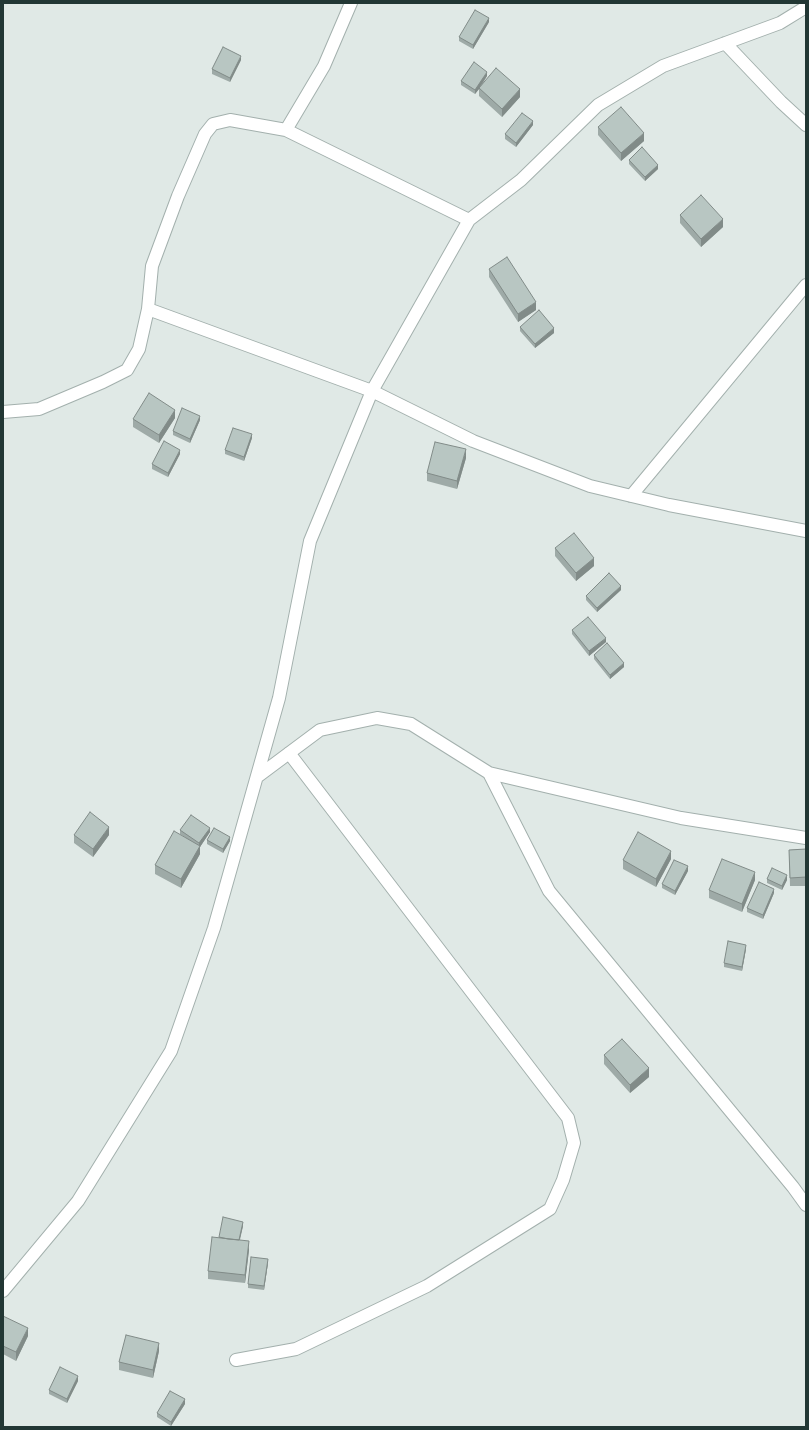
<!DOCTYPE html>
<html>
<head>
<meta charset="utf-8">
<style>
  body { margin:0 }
  #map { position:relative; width:809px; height:1430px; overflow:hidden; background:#e0e9e6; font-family:Mulish,sans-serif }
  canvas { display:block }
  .frame { position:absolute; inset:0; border:4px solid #223734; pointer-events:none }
</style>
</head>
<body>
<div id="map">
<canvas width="809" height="1430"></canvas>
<div class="frame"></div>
</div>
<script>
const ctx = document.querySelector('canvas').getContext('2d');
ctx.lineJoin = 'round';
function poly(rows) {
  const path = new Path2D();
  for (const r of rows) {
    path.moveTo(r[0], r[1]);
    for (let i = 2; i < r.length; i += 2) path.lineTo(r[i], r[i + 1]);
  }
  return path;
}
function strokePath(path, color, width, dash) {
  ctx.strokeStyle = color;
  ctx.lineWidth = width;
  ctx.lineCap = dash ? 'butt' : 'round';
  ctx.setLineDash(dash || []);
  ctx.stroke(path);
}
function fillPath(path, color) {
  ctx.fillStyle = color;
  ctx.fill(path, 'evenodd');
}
const minor = poly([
  [725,43,781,102,806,125],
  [286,130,469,220],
  [148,309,372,391,473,441,590,486,669,505,806,531],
  [3,412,39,409,103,382,127,370,139,349,148,309,152,266,178,196,205,134,213,124,230,120,286,130,324,66,351,3],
  [631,496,806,285],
  [489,773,681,818,806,838],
  [257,777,320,730,377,718,411,724,489,773,549,891,793,1187,806,1205],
  [3,1291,78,1201,171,1051,214,928,279,698,310,541,372,391,469,220,521,180,598,105,663,66,780,23,806,7],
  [236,1360,296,1349,427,1286,550,1209,563,1180,574,1143,568,1118,289,753]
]);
const wall = poly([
  [489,22,473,49,459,41,459,37],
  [241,60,230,82,212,74,212,69],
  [487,76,483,83,520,97,502,117,479,96,479,89,475,94,461,85,461,81],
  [533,125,516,147,505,139,505,134],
  [598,127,644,141,621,161,598,135],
  [629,160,658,169,645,181,629,164],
  [680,215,723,227,701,247,680,223],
  [489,269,536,310,518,322,489,277],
  [520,327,554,333,535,348,520,331],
  [175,418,159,443,133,427,133,419],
  [200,420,190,443,173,435,173,431],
  [252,438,244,461,225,454,225,450],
  [180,454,168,477,152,469,152,464],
  [466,458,457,489,427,481,427,473],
  [555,548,594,566,576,581,555,556],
  [621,590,597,612,586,600,586,596],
  [572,630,606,642,589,656,572,634],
  [594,655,624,667,610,679,594,659],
  [180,830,210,832,200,847,200,854,181,888,155,874,155,865,186,838,180,834],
  [74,835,109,835,93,857,74,843],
  [207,840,230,841,223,853,207,844],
  [806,849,806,886,790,886,789,850],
  [671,859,656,887,623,869,623,860],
  [688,871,675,895,662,888,662,884],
  [767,879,787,880,782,890,767,883],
  [755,880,742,912,709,898,709,890],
  [774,893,763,919,747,912,747,908],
  [746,949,742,971,724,967,724,963],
  [604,1055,649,1077,630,1093,604,1064],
  [243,1226,240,1240,249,1250,245,1283,208,1279,208,1271,219,1237],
  [268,1263,264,1290,248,1288,248,1284],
  [3,1316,28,1336,16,1361,3,1354],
  [159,1351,153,1378,119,1370,119,1362],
  [78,1381,67,1403,49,1394,49,1390],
  [185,1404,171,1426,157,1417,157,1413]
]);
const shadedWall = poly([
  [489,18,489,22,473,49,473,45],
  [241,56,241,60,230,82,230,78],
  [487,72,487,76,479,88,479,89,475,94,475,90],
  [520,89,520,97,502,117,502,109],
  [533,121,533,125,516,147,516,143],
  [644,133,644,141,621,161,621,153],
  [658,165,658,169,645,181,645,177],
  [723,219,723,227,701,247,701,239],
  [536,302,536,310,518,322,518,314],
  [554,328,554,333,535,348,535,344],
  [175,410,175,418,159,443,159,435],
  [200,416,200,420,190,443,190,439],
  [252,434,252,438,244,461,244,457],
  [466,449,466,458,457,489,457,481],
  [180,450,180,454,168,477,168,473],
  [594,558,594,566,576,581,576,573],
  [621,586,621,590,597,612,597,608],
  [606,638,606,642,589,656,589,651],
  [624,663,624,667,610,679,610,675],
  [109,827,109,835,93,857,93,849],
  [210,828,210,832,200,847,200,854,181,888,181,879,199,847,199,843],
  [230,837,230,841,223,853,223,849],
  [671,851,671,859,656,887,656,879],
  [688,866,688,871,675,895,675,891],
  [755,872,755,880,742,912,742,904],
  [787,875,787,880,782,890,782,886],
  [774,889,774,893,763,919,763,915],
  [746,945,746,949,742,971,742,967],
  [649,1068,649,1077,630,1093,630,1085],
  [243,1222,243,1226,238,1246,238,1241],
  [249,1241,249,1250,245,1283,245,1275],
  [268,1259,268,1263,264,1290,264,1286],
  [28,1328,28,1336,16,1361,16,1352],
  [159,1343,159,1351,153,1378,153,1370],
  [78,1376,78,1381,67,1403,67,1399],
  [185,1399,185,1404,171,1426,171,1422]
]);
const building = poly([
  [475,10,489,18,473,45,459,37,475,10],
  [223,47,241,56,230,78,212,69,223,47],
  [474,62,487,72,475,90,461,81,474,62],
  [496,68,520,89,502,109,479,88,496,68],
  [621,107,644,133,621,153,598,127,621,107],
  [522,113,533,121,516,143,505,134,522,113],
  [642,147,658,165,645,177,629,160,642,147],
  [701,195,723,219,701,239,680,215,701,195],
  [507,257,536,302,518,314,489,269,507,257],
  [539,310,554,328,535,344,520,327,539,310],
  [149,393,175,410,159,435,133,419,149,393],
  [182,408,200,416,190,439,173,431,182,408],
  [233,428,252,434,244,457,225,450,233,428],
  [164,441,180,450,168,473,152,464,164,441],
  [435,442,466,449,457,481,427,473,435,442],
  [574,533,594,558,576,573,555,548,574,533],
  [609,573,621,586,597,608,586,596,609,573],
  [588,617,606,638,589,651,572,630,588,617],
  [607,643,624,663,610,675,594,655,607,643],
  [90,812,109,827,93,849,74,835,90,812],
  [191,815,210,828,199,843,180,830,191,815],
  [214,828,230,837,223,849,207,840,214,828],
  [174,831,200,846,181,879,155,865,174,831],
  [638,832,671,851,656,879,623,860,638,832],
  [806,849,806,877,790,878,789,850,806,849],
  [722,859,755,872,742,904,709,890,722,859],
  [674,860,688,866,675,891,662,884,674,860],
  [772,868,787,875,782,886,767,879,772,868],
  [759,882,774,889,763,915,747,908,759,882],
  [728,941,746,945,742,967,724,963,728,941],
  [622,1039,649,1068,630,1085,604,1055,622,1039],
  [223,1217,243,1222,239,1240,228,1239,219,1237,223,1217],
  [212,1237,249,1241,245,1275,208,1271,212,1237],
  [251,1257,268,1259,264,1286,248,1284,251,1257],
  [3,1316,28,1328,16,1352,3,1346,3,1316],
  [126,1335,159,1343,153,1370,119,1362,126,1335],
  [60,1367,78,1376,67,1399,49,1390,60,1367],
  [170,1391,185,1399,171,1422,157,1413,170,1391]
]);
strokePath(minor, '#a3b0ad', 14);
strokePath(minor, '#fff', 12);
fillPath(wall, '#9eaaa7');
fillPath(shadedWall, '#818b88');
fillPath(building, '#b8c6c2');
strokePath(building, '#818b88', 1);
</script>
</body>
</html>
